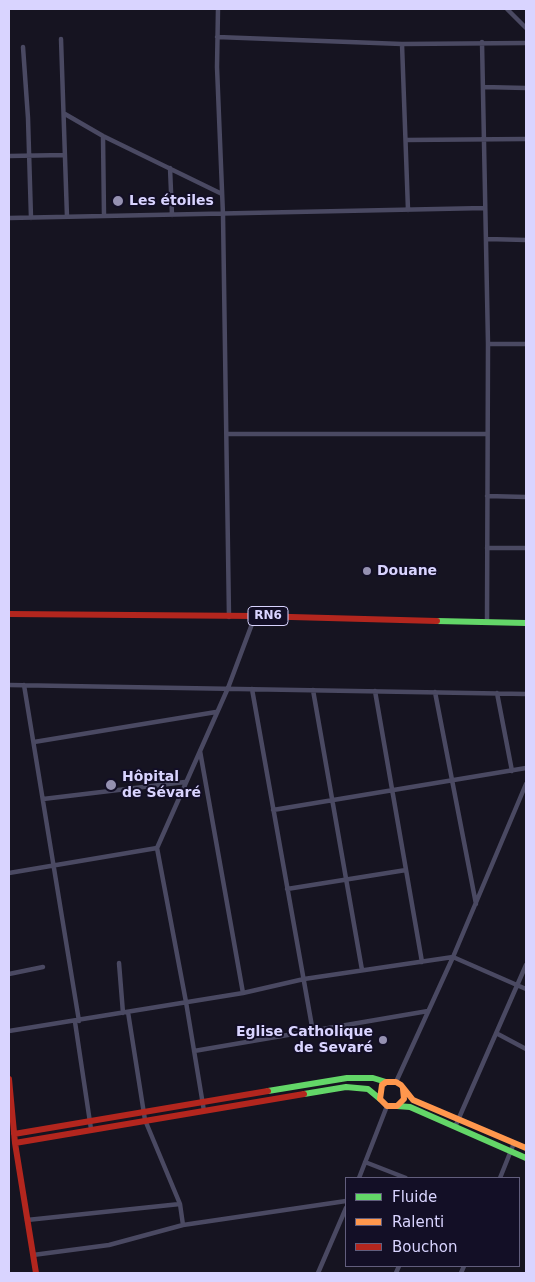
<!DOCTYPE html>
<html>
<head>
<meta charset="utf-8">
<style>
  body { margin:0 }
  #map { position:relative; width:535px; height:1282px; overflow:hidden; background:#161421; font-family:"DejaVu Sans",sans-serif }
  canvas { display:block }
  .frame { position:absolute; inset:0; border:10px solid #d9d4ff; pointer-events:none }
  .legend { position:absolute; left:345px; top:1177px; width:175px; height:90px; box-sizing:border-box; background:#130f26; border:1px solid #625e7d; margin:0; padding:6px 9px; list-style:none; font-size:15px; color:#d9d4ff }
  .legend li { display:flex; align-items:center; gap:10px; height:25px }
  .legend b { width:25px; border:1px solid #625e7d }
</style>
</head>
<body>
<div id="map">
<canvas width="535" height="1282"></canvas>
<div class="frame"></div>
<ul class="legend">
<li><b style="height:6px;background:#63d668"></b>Fluide</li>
<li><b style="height:6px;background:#ff974d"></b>Ralenti</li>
<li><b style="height:6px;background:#b3261e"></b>Bouchon</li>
</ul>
</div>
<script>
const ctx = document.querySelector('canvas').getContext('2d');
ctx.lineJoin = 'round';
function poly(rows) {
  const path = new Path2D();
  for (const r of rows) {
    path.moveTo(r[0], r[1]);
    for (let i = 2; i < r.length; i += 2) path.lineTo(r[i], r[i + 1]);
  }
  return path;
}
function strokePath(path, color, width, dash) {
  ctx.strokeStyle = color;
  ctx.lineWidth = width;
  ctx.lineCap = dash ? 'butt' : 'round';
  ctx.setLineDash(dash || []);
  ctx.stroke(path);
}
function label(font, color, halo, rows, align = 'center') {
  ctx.font = font + ' "DejaVu Sans",sans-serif';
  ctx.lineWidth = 4;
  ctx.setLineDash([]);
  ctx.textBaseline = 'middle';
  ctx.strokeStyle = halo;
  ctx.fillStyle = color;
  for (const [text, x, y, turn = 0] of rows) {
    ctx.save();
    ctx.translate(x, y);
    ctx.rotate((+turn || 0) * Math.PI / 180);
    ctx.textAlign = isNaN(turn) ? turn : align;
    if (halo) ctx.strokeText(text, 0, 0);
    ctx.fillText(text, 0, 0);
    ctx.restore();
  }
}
const street = poly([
  [218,9,217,67,223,215,229,617],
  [507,9,526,28],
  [217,37,402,44,526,43],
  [61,39,67,217],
  [482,42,488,344,487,622],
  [402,44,408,210],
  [23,47,28,118,31,218],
  [483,87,526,88],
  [65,114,103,136,222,194],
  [103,136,104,216],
  [406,140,526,139],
  [9,156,65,155],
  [170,168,172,215],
  [9,218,485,208],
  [487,239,526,240],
  [488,344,526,344],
  [227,434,487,434],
  [487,496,526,497],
  [487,548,526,548],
  [9,685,526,694],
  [24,685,79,1021],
  [252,689,313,1032],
  [313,690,362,970],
  [375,691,422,962],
  [435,692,476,904],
  [497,693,512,771],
  [34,742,216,712],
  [200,751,243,993],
  [43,799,185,782],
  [273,810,526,768],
  [9,873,157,848],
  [287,889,406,870],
  [119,963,123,1013],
  [9,974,43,967],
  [128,1012,145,1120,180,1204,183,1225],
  [75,1022,91,1129],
  [9,1031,243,993,304,979,453,957,526,989],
  [496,1033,526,1049],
  [194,1051,428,1011],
  [396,1082,453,957,526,784],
  [204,1111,186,1002,157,848,228,688,255,616],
  [455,1127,526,965],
  [365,1162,406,1178],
  [359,1178,387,1106],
  [500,1178,514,1143],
  [27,1220,180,1204],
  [33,1255,109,1245,183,1225,346,1201],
  [318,1273,346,1208],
  [396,1273,399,1266],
  [461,1273,464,1266]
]);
const fast = poly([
  [437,621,526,623],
  [268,1091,347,1078,373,1078,386,1082],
  [304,1094,346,1087,368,1089,380,1099],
  [397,1106,410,1107,526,1158]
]);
const slow = poly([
  [403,1089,404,1099,397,1106,387,1106,380,1099,382,1085,386,1082,396,1082,401,1085,413,1100,526,1148]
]);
const jam = poly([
  [9,614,255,616,437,621],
  [9,1079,15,1143,36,1273],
  [14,1134,268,1091],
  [15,1143,304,1094]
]);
const markers = [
  [118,201,6,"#9591b1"],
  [367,571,5,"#9591b1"],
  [111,785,6,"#9591b1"],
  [383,1040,5,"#9591b1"]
];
const shields = [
  [268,616,40]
];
const shieldNames = [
  ["RN6",268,616]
];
const poiNames = [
  ["Les étoiles",129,201],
  ["Douane",377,571],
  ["Hôpital",122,777],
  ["de Sévaré",122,793],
  ["Eglise Catholique",373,1032,"right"],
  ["de Sevaré",373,1048,"right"]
];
strokePath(street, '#4a4962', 4.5);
strokePath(fast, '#63d668', 6);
strokePath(slow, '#ff974d', 6);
strokePath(jam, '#b3261e', 6);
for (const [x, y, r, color] of markers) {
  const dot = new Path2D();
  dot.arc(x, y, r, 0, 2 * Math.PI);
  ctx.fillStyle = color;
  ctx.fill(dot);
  strokePath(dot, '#130f26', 2);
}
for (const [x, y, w] of shields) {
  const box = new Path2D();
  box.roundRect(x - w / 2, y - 9.5, w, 19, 4);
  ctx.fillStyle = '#130f26';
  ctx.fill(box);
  strokePath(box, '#d9d4ff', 1);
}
label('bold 12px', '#d9d4ff', null, shieldNames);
label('bold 14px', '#d9d4ff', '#130f26', poiNames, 'left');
</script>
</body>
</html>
